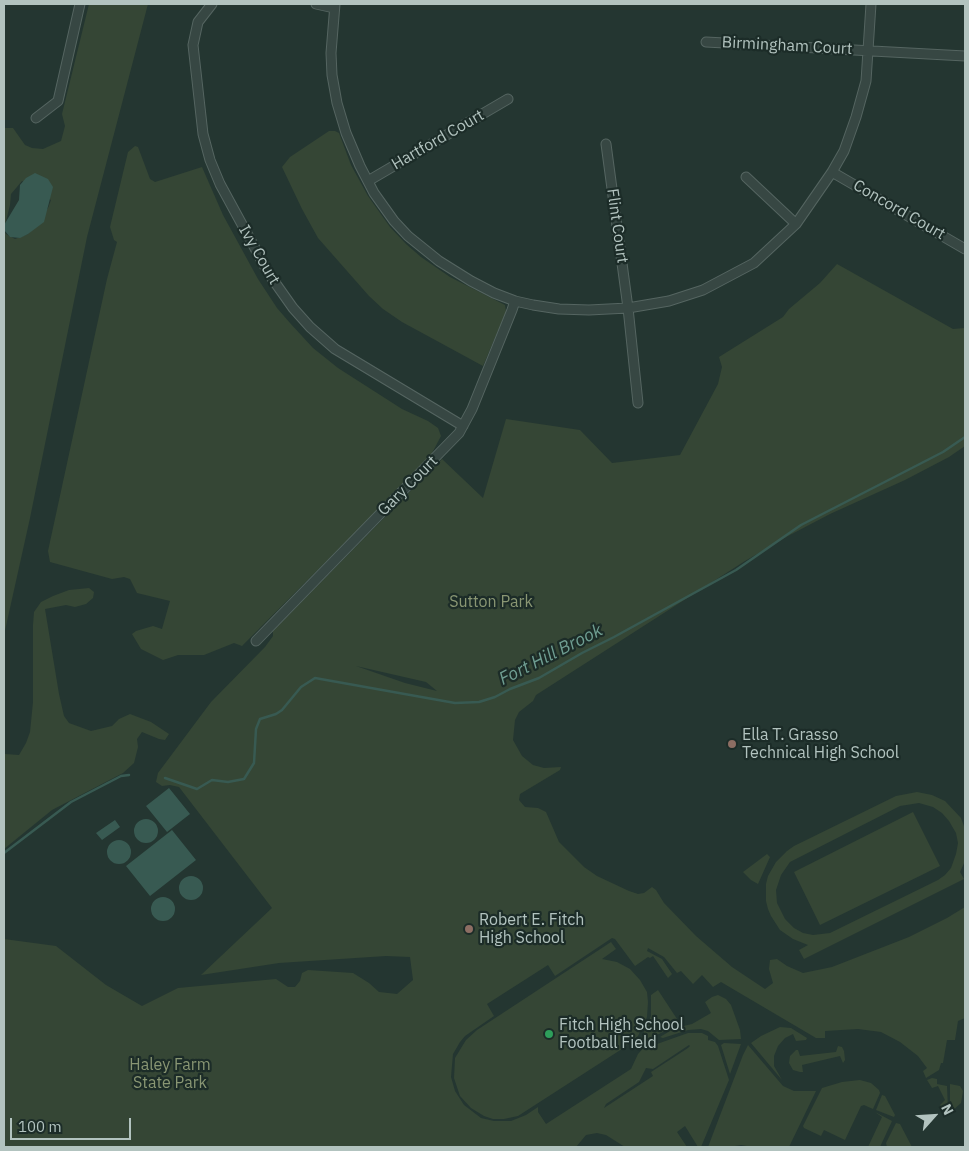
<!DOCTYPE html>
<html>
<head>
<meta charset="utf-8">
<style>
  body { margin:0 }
  #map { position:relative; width:969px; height:1151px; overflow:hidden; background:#243631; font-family:"IBM Plex Sans",sans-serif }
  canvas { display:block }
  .frame { position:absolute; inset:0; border:5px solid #b2c3bf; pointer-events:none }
  .north { position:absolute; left:909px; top:1091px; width:50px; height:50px; -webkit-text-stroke:4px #1c2c28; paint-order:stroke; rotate:64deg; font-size:14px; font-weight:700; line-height:20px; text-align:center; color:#b2c3bf }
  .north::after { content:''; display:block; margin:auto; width:18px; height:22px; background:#b2c3bf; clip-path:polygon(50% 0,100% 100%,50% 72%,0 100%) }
  .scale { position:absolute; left:10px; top:1118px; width:121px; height:22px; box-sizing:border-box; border:2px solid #b2c3bf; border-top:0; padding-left:6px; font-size:15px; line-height:18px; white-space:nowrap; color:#b2c3bf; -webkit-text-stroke:4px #1c2c28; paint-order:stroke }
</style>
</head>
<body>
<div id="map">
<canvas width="969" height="1151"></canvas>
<div class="frame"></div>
<div class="north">N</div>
<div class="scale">100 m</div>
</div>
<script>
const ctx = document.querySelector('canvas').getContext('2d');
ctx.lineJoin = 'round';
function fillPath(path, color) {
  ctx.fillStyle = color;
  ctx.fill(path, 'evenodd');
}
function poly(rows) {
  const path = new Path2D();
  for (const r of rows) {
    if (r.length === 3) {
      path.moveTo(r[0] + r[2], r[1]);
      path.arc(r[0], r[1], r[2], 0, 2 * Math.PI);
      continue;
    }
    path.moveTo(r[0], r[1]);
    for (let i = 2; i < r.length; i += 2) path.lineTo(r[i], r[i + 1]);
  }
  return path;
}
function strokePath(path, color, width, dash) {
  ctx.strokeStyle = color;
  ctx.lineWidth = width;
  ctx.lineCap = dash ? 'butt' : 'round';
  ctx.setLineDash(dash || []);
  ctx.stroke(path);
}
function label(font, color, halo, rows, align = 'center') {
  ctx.font = font + ' "IBM Plex Sans",sans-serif';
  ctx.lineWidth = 4.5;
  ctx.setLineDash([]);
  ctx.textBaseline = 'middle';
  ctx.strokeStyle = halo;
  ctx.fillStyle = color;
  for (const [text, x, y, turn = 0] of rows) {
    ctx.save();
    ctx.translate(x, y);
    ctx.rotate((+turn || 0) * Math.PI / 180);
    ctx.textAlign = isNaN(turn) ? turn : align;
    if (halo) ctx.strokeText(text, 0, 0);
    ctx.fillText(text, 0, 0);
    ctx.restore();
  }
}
const green = poly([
  [89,4,148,4,87,237,30,518,4,635,4,230,6,234,15,239,28,234,48,208,51,200,22,181,11,194,10,205,4,229,4,128,13,128,25,145,32,148,43,149,61,141,65,126,62,114],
  [329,131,335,131,339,133,351,165,368,196,390,227,406,244,421,257,450,277,505,305,506,312,483,366,402,322,383,309,369,296,318,238,302,209,282,167,290,157],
  [135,146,138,147,150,179,155,182,202,167,223,215,258,279,277,308,290,323,313,348,338,368,402,409,428,421,438,428,441,436,430,457,242,646,234,643,204,655,178,655,163,660,141,649,132,634,136,631,153,626,162,629,170,601,137,593,130,579,124,577,112,579,50,562,48,551,107,279,117,242,114,240,110,227,128,152],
  [837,264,953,329,965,328,965,446,949,457,905,480,830,514,788,536,745,561,536,695,533,701,519,712,515,720,513,740,522,756,533,765,544,768,561,767,560,770,520,794,519,800,525,807,538,808,546,812,559,842,584,867,597,876,629,891,638,894,644,893,652,887,656,890,664,903,696,936,732,967,765,989,773,983,769,969,770,960,777,959,787,966,803,973,832,967,909,937,947,918,965,907,965,1018,958,1021,955,1040,947,1040,943,1063,941,1063,939,1070,926,1078,923,1071,927,1068,918,1056,900,1042,881,1032,858,1029,825,1031,825,1038,816,1038,721,982,713,987,702,975,693,984,681,971,677,973,664,957,648,948,647,951,662,959,672,974,668,978,653,956,650,958,648,957,635,966,615,939,612,938,555,976,548,965,487,1004,494,1016,465,1036,460,1042,453,1054,451,1077,455,1091,464,1105,481,1118,494,1121,511,1121,526,1115,538,1107,538,1112,546,1124,631,1069,638,1054,649,1042,653,1041,657,1044,688,1033,702,1033,708,1036,708,1040,715,1042,718,1046,729,1080,701,1147,698,1147,685,1126,677,1132,687,1147,625,1147,606,1135,597,1133,586,1135,576,1147,4,1147,4,939,56,946,106,985,142,1006,178,988,276,979,288,987,295,987,300,981,302,973,308,970,353,973,369,983,379,992,397,994,413,980,410,957,386,956,279,963,201,975,272,908,179,787,170,785,162,786,156,782,158,773,211,702,265,647,273,636,273,631,442,459,483,498,506,419,580,430,612,463,680,455,718,384,722,367,719,357,783,317,789,309,820,283],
  [356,666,426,682,437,691,405,683],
  [689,1045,690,1046,688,1048,651,1072,653,1076,604,1108,606,1104,639,1082,646,1068,653,1069],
  [89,588,94,592,93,598,86,604,75,607,66,605,45,609,59,694,64,716,69,723,91,731,112,726,119,719,130,714,151,722,169,734,165,740,159,739,142,732,137,739,138,747,134,763,123,773,52,810,4,849,4,757,5,754,19,755,26,743,30,732,33,702,33,625,34,612,41,602,53,596,69,590],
  [917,792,932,795,945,801,961,818,965,829,965,861,960,872,964,879,804,959,799,950,808,945,793,939,780,930,771,916,768,909,766,901,766,884,768,876,776,862,787,851,794,846,896,796],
  [919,803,933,807,942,813,949,821,956,833,958,843,956,854,951,868,945,875,938,880,830,933,813,935,803,933,794,928,785,919,777,903,776,890,781,875,790,862,900,806],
  [913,812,940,866,820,925,794,872],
  [767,854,770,857,758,884,751,880,743,872],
  [611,942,616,949,602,959,617,962,630,969,640,980,647,992,648,1002,647,1017,638,1036,625,1047,518,1116,504,1119,493,1119,484,1116,471,1108,460,1096,454,1078,455,1058,466,1040,477,1030],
  [658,990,677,1019,665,1031,642,1042,641,1039,651,1016,651,995],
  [718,995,726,999,731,1005,740,1030,741,1039,719,1040,708,1031,701,1029,688,1030,663,1038,660,1037,675,1028,692,1024,711,1013,705,1002,712,997],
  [780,1027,791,1028,807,1038,806,1040,796,1041,793,1034,785,1038,778,1046,774,1056,774,1066,782,1080,751,1043,761,1036],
  [724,1043,741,1044,730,1074,721,1045],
  [748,1045,783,1086,794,1091,816,1091,789,1147,752,1147,741,1145,729,1147,708,1147,743,1055],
  [838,1046,842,1047,844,1051,845,1060,843,1063,840,1056,802,1065,803,1072,800,1072,793,1070,789,1063,790,1056,796,1050,798,1050,800,1056,836,1052],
  [932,1078,937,1079,937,1084,947,1086,948,1109,946,1111,940,1105,945,1100,938,1086,932,1088,927,1080],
  [860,1080,871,1083,879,1090,880,1093,873,1109,864,1105,861,1106,845,1140,824,1130,821,1136,804,1128,803,1126,822,1088,842,1082],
  [950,1084,960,1086,963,1091,961,1103,952,1111,950,1109],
  [882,1095,885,1096,895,1115,894,1117,876,1110],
  [875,1112,892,1121,880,1147,868,1147,882,1117],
  [896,1123,900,1124,912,1147,887,1147,886,1143]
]);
const water = poly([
  [35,173,48,179,53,187,44,222,28,234,20,238,10,237,4,230,4,225,19,200,20,185,26,178],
  [169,788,190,814,167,832,146,806],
  [146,831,12],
  [115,820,120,827,102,840,96,833],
  [172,830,196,860,150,896,126,866],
  [119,852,12],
  [191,888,12],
  [163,909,12]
]);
const stream = poly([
  [165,778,197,789,212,780,228,782,244,779,254,763,256,729,260,719,276,714,282,710,301,687,315,678,455,703,479,702,495,697,510,689,539,678,582,653,614,637,736,570,801,525,943,452,965,437],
  [4,853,71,802,121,776,129,775]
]);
const street = poly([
  [212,4,198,22,193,45,203,134,210,160,220,184,269,274,293,308,310,327,335,349,463,426],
  [316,4,334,8],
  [335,4,331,53,332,75,337,103,346,133,360,166,374,193,394,221,408,236,439,261,471,281,494,293,515,301,533,305,559,309,589,310,628,308,669,301,703,290,754,263,796,224,832,172,844,151,856,117,866,81,871,4],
  [706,42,965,56],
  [36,118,58,101,80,4],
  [606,144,628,308,638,403],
  [832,172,965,249],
  [746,177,796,224],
  [368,181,508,99],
  [256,641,459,433,472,409,512,310,515,301]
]);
const markers = [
  [732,744,5,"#8d6e63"],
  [469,929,5,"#8d6e63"],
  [549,1034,5,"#2e9e5b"]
];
const streetNames = [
  ["Birmingham Court",787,46,3],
  ["Hartford Court",438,140,-30],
  ["Concord Court",899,210,30],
  ["Flint Court",617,226,82],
  ["Ivy Court",259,255,60],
  ["Gary Court",408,486,-45]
];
const parkNames = [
  ["Sutton Park",491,602],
  ["Haley Farm",170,1065],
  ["State Park",170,1083]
];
const poiNames = [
  ["Ella T. Grasso",742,735],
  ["Technical High School",742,753],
  ["Robert E. Fitch",479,920],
  ["High School",479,938],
  ["Fitch High School",559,1025],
  ["Football Field",559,1043]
];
const waterNames = [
  ["Fort Hill Brook",551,655,-27]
];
fillPath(green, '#354635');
fillPath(water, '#385a52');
strokePath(stream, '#385a52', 2.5);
strokePath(street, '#556561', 11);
strokePath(street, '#374743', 9);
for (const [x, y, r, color] of markers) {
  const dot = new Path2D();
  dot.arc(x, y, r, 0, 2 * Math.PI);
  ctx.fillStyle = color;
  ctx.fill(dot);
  strokePath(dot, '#1c2c28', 2);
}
label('16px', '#b2c3bf', '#1c2c28', streetNames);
label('16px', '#899673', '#1c2c28', parkNames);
label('16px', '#b2c3bf', '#1c2c28', poiNames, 'left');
label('italic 18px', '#6f9e92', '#1c2c28', waterNames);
</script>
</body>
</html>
